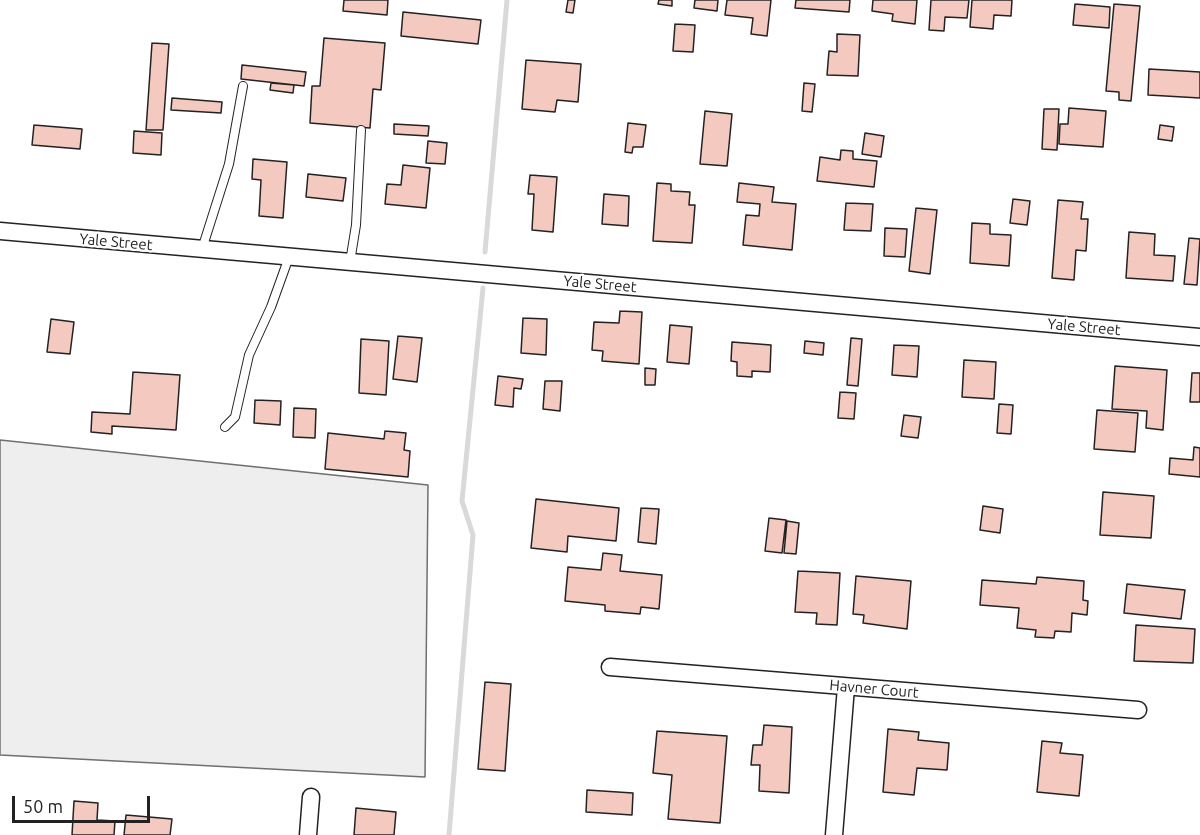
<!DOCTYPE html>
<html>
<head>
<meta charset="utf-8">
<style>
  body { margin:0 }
  #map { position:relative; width:1200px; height:835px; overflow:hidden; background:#fff; font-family:Ubuntu,sans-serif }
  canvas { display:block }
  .scale { position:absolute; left:12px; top:796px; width:138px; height:27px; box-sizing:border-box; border:3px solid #222; border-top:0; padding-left:8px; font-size:18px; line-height:21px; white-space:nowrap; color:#222; -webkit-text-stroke:4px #fff; paint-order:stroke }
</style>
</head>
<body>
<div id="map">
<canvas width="1200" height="835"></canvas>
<div class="scale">50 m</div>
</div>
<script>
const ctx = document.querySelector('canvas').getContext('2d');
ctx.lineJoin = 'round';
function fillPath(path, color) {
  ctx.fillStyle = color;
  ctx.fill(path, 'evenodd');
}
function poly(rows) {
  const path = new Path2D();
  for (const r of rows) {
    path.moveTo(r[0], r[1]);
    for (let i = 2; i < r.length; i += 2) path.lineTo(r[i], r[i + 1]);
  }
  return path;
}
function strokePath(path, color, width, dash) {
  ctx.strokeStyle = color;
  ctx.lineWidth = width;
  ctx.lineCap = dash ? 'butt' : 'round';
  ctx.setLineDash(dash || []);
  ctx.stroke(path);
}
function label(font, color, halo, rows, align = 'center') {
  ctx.font = font + ' Ubuntu,sans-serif';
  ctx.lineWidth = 4.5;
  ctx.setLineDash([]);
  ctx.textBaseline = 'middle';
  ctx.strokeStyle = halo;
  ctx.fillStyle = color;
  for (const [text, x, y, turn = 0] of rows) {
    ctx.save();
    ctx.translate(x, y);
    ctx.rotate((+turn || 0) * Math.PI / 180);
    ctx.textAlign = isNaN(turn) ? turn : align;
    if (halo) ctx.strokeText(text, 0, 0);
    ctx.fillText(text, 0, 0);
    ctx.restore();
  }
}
const green = poly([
  [0,440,428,485,425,777,0,755,0,440]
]);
const stream = poly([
  [485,252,507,0],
  [449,835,473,535,462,501,483,288]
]);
const building = poly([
  [344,0,388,0,387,15,343,11,344,0],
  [568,0,575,0,573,13,566,12,568,0],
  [659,0,672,0,672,6,658,4,659,0],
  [695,0,718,0,717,11,694,8,695,0],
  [727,0,771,0,767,36,751,34,753,18,725,15,727,0],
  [796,0,850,0,849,12,795,8,796,0],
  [873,0,917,0,915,24,892,21,893,14,872,11,873,0],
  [931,0,969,0,967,18,945,17,944,31,929,30,931,0],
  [972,0,1012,0,1011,16,994,15,993,29,970,27,972,0],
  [1075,4,1110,7,1109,28,1073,25,1075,4],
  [1114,4,1140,6,1131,101,1119,100,1119,92,1106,91,1114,4],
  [403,12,481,20,478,44,401,36,403,12],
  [675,24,695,25,693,52,673,51,675,24],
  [837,34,860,35,858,76,827,75,829,51,837,52,837,34],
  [324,38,385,43,381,90,373,89,370,128,310,123,312,86,320,86,324,38],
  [152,43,169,44,163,130,146,130,152,43],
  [526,60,581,64,578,102,557,100,555,112,522,109,526,60],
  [242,65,306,72,304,86,241,79,242,65],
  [1149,69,1200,72,1200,98,1148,95,1149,69],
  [271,83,294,85,293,93,270,90,271,83],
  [804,83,815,84,812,112,802,111,804,83],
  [172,98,222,102,221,113,171,110,172,98],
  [1069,108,1106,111,1103,147,1059,144,1060,124,1068,124,1069,108],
  [1044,109,1059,109,1057,150,1042,149,1044,109],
  [705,111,732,114,727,166,700,164,705,111],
  [628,123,646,125,643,147,633,147,632,153,625,152,628,123],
  [394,124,429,126,428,136,394,134,394,124],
  [34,125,82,129,80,149,32,145,34,125],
  [1160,125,1174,127,1172,141,1158,139,1160,125],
  [134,131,162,133,161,155,133,153,134,131],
  [865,133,884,136,881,157,862,154,865,133],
  [428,141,447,143,445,164,426,163,428,141],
  [841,150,853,151,853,159,877,161,874,187,817,181,820,157,840,160,841,150],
  [253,159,287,162,283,218,259,216,261,180,252,179,253,159],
  [403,165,430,168,426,208,385,204,387,184,401,185,403,165],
  [308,174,346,178,343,201,306,197,308,174],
  [530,175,557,177,553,232,532,230,534,194,528,194,530,175],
  [657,183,671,184,671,191,690,192,689,205,695,205,692,243,653,241,657,183],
  [739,183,774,187,772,202,796,204,792,250,743,245,746,215,759,216,760,204,737,202,739,183],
  [604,194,629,196,628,226,602,224,604,194],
  [1013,199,1030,201,1027,225,1010,223,1013,199],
  [1058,200,1083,202,1081,219,1088,219,1086,251,1076,250,1074,280,1052,278,1058,200],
  [846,203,873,204,871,231,844,230,846,203],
  [916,208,937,210,930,274,909,271,916,208],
  [972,223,990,224,990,234,1011,235,1009,266,970,263,972,223],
  [885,228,907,229,905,257,884,256,885,228],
  [1129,232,1155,234,1154,255,1175,256,1173,281,1126,278,1129,232],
  [1189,238,1200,239,1197,285,1184,284,1189,238],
  [620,311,642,312,639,364,602,361,603,351,592,350,594,322,619,323,620,311],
  [523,318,547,319,546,355,521,353,523,318],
  [51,319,74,322,70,354,47,352,51,319],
  [670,325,692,327,689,364,667,362,670,325],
  [398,336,422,338,417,382,393,379,398,336],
  [851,338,862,339,858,386,847,385,851,338],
  [361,339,389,341,386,395,359,393,361,339],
  [805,341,824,343,823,355,804,353,805,341],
  [732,342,771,345,770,372,752,371,752,377,737,376,737,362,731,361,732,342],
  [894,345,919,346,917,377,892,375,894,345],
  [964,360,996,362,994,399,962,397,964,360],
  [1115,366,1167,370,1163,430,1146,428,1147,411,1112,409,1115,366],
  [645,368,656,369,655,385,645,385,645,368],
  [133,372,180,375,176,430,112,426,112,434,91,432,92,412,130,414,133,372],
  [1192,373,1200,373,1200,402,1190,402,1192,373],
  [498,376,523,379,521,389,514,388,513,407,495,405,498,376],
  [545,381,562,381,560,411,543,409,545,381],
  [840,392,856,393,854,419,838,418,840,392],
  [255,400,281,401,280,425,254,423,255,400],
  [999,404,1013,405,1011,434,997,433,999,404],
  [294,408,316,409,315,438,293,437,294,408],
  [1097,410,1138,413,1135,452,1094,449,1097,410],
  [904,415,921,417,918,438,901,436,904,415],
  [385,431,406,433,404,450,410,451,408,477,325,469,328,433,384,439,385,431],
  [1194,447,1200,448,1200,477,1169,474,1170,458,1193,460,1194,447],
  [1103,492,1154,496,1151,538,1100,535,1103,492],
  [536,499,619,508,616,541,568,536,567,552,531,548,536,499],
  [983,506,1003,509,1000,533,980,530,983,506],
  [641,508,659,509,656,544,638,542,641,508],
  [769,518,786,520,782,553,765,551,769,518],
  [787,521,799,523,796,554,784,553,787,521],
  [603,553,622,555,620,571,662,575,659,609,641,607,640,614,605,611,605,605,565,601,568,567,601,570,603,553],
  [798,571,840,573,837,625,816,624,817,613,795,612,798,571],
  [856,576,911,581,907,629,863,623,864,615,853,614,856,576],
  [1037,577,1084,581,1083,600,1088,601,1087,615,1072,613,1071,632,1055,631,1054,638,1035,637,1036,630,1017,628,1019,608,980,605,982,580,1036,584,1037,577],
  [1127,584,1185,590,1181,619,1124,613,1127,584],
  [1136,625,1195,629,1193,663,1134,661,1136,625],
  [485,682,511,684,505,771,478,769,485,682],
  [764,725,792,727,789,793,759,791,760,765,751,765,753,745,762,745,764,725],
  [888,729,919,732,918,740,949,743,947,770,917,768,914,795,883,792,888,729],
  [657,731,727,736,720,823,668,819,672,775,653,773,657,731],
  [1042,741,1062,743,1060,753,1083,755,1079,796,1037,792,1042,741],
  [587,790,633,793,632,815,586,812,587,790],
  [74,801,98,803,97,820,115,821,114,835,72,835,74,801],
  [356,808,396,812,394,835,354,835,356,808],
  [126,815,172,819,170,835,124,835,126,815]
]);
const lane = poly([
  [202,249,229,164,243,86],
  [350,262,356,225,361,130],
  [225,427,235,417,249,355,271,307,289,257]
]);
const street = poly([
  [0,231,1200,337],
  [610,667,1138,710],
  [308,835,311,797],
  [834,835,846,687]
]);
const streetNames = [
  ["Yale Street",116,242,5],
  ["Yale Street",600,284,5],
  ["Yale Street",1084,327,5],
  ["Havner Court",874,689,5]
];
fillPath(green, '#eee');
strokePath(green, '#6f6f6f', 1.5);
strokePath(stream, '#d9d9d9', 5);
fillPath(building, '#f3c9c0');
strokePath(building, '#222', 1.5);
strokePath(lane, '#222', 10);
strokePath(street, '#222', 19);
strokePath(lane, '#fff', 8);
strokePath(street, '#fff', 16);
label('15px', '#222', '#fff', streetNames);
</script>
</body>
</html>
